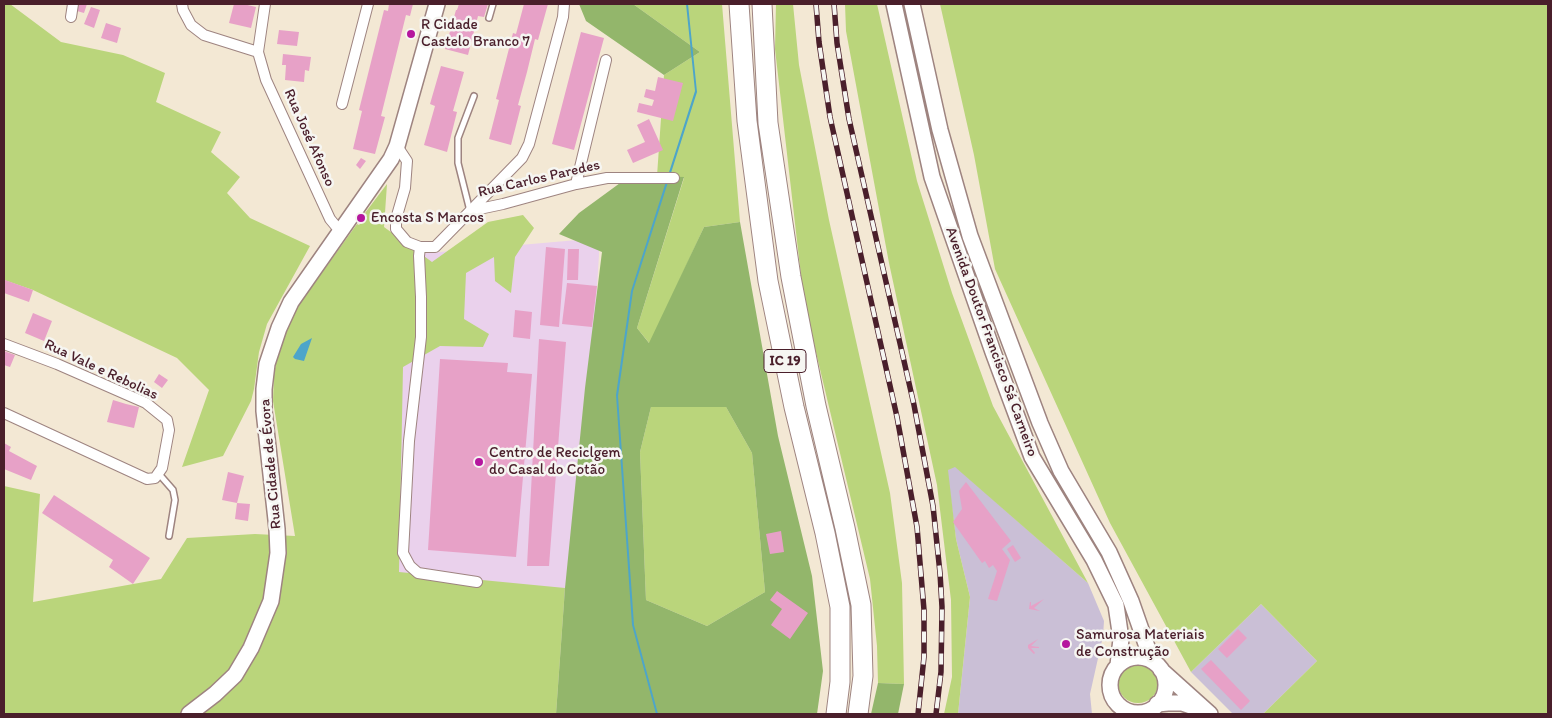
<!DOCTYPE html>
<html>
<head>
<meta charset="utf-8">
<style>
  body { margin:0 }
  #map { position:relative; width:1552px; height:718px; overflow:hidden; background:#f3e8d4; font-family:Itim,sans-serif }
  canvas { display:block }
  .frame { position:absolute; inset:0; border:5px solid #4a1f2b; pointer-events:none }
</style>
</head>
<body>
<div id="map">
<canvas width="1552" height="718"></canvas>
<div class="frame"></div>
</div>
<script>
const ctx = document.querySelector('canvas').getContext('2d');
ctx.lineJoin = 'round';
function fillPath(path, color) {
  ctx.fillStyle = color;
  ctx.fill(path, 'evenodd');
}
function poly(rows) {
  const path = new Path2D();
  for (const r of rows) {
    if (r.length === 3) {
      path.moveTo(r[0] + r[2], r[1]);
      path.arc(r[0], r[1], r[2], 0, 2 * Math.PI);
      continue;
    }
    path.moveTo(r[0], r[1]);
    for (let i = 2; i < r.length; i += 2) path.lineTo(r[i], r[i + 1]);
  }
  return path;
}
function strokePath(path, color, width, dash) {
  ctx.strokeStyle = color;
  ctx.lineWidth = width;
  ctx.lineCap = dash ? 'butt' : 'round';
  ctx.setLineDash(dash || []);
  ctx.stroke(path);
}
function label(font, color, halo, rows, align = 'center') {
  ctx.font = font + ' Itim,sans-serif';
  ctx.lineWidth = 5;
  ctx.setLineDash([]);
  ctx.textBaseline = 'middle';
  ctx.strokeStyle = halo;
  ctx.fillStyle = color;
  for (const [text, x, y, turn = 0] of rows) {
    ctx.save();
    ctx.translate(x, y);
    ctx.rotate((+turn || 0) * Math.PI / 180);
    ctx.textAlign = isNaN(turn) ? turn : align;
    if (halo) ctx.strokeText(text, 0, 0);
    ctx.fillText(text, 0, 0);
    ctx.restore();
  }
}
const built = poly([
  [600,238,578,600,381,598,406,255]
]);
const industrial = poly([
  [955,466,1088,583,1104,621,1103,636,1090,694,1092,714,958,714,970,597,956,539,947,470],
  [1261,604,1317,661,1263,714,1233,714,1191,672]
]);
const green = poly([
  [4,4,10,4,61,42,123,55,165,73,156,102,221,132,211,152,240,177,227,193,250,218,310,246,267,324,259,352,254,389,251,401,223,456,182,467,209,390,177,358,33,290,4,280],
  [633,4,722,4,740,222,704,227,650,344,637,328,684,178,657,176,664,75,700,52],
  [776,4,793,4,799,65,829,220,890,493,902,583,904,684,878,683,877,646,870,579,804,302,775,49],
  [845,4,877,4,917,181,952,293,993,406,1088,583,955,467,948,470,956,539,970,597,958,714,944,714,952,677,951,600,937,485,889,263,846,31],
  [940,4,1548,4,1548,714,1263,714,1317,661,1261,604,1191,672,1110,523,995,269,974,155],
  [387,184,384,227,432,262,488,222,523,215,534,228,515,257,511,293,495,281,494,257,466,273,464,319,489,334,483,347,440,346,403,367,399,572,565,588,556,714,4,714,4,486,40,494,33,602,161,579,187,538,255,534,295,536,273,401,274,374,278,353,295,310,357,224,359,225,367,215,365,213],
  [651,407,726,407,752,453,765,592,707,626,646,600,640,452],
  [1138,683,20]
]);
const forest = poly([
  [579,4,633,4,700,52,664,75,586,21],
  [631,175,684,177,637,328,649,343,704,227,740,222,778,436,812,576,823,671,817,714,556,714,565,588,585,388,602,252,559,234,579,213],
  [651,407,726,407,752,453,765,592,707,626,646,600,640,452],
  [878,683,904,684,898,714,871,714]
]);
const water = poly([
  [686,4,688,4,697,92,633,291,618,396,634,625,658,714,656,714,632,625,616,395,631,291,695,91],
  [312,338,304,361,295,359,293,357,301,344]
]);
const building = poly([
  [79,4,87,4,84,13,77,11],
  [234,4,243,4,256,7,251,28,229,23],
  [389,4,413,4,410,16,406,15,381,116,385,117,375,154,353,149,362,111,359,110,384,10,388,11],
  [459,4,488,4,484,17,478,16,468,55,445,49,456,10,457,10],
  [524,4,548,4,538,40,535,39,527,72,518,105,521,106,511,145,489,139,499,100,496,99,513,33,516,34],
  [91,7,100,10,94,28,84,24],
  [106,23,121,28,117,43,101,38],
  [279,30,299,32,297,46,277,44],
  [581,32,604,38,574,150,552,144],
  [283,54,311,57,309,71,305,70,304,82,285,80,286,65,282,65],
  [441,66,464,72,453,111,457,112,447,152,424,145,435,106,430,104],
  [658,77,683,83,673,121,637,112,639,103,652,106,654,100,644,97,646,89,655,91],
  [649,119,663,150,633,163,627,150,645,142,637,125],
  [361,158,366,161,360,169,356,165],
  [546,247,565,249,559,327,540,325],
  [568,249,579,249,578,280,567,280],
  [5,280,33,290,29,302,4,293],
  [567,283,597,286,592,327,562,324],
  [515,310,532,312,530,339,513,337],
  [33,313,52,321,44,341,25,333],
  [539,339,566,342,549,566,527,566],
  [4,351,15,355,10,367,4,365],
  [440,359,508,363,507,372,532,374,516,557,428,550],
  [159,374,168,380,162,388,154,382],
  [113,400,126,404,124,415,126,404,139,407,134,428,107,422],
  [4,443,11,447,9,451,37,466,31,480,4,469],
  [228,472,244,476,237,503,222,500],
  [966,482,1011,541,1002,549,1010,560,997,601,988,599,997,571,993,565,989,568,985,561,982,563,953,522,962,509,959,491],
  [54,495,150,558,133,584,109,567,113,560,42,513],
  [237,503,250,504,248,521,235,519],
  [781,531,784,552,770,554,766,534],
  [1013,545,1021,558,1015,562,1007,549],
  [777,591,808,613,790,639,771,625,782,609,770,600],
  [1044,599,1034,608,1040,611,1029,609,1030,602,1031,602,1031,606],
  [1238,629,1247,638,1227,658,1218,649],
  [1038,639,1031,646,1039,647,1039,648,1031,648,1035,653,1034,654,1028,648,1028,645],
  [1211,660,1250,701,1241,710,1201,669]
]);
const lane = poly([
  [489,18,493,4],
  [470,211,458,163,458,138,474,96],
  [159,474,173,490,175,500,169,536]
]);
const street = poly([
  [182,4,183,10,191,25,204,35,258,52],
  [265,4,258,52,266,80,330,219,340,231],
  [71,17,73,4],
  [342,104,368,4],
  [397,146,407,161,405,188,396,219,396,229,407,242,420,247,435,247,522,158,529,144,563,17,564,4],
  [576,184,606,60],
  [470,211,503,204,576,184,607,178,674,178],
  [420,247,419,256,421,297,421,337,409,441,403,553,410,566,418,573,477,582],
  [4,344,57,364,146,403,167,420,169,430,162,468,155,478,147,479,4,413]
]);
const secondary = poly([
  [894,4,932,177,993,352,1032,457,1094,560,1116,605,1121,639,1118,665],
  [912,4,940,130,970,236,1040,423,1061,471,1109,552,1131,601,1152,661],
  [1138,685,28],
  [1161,670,1210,714],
  [1157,704,1168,703,1182,703,1202,710],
  [189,714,215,694,235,675,251,648,271,601,278,553,277,529,264,411,264,389,267,364,279,328,291,302,391,159,397,146,437,4]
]);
const highway = poly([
  [739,4,747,121,768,281,794,407,825,533,840,607,840,682,836,714],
  [762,4,768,123,791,277,816,406,845,528,861,605,863,676,858,714]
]);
const rail = poly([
  [816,4,819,42,830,117,897,417,917,527,924,610,924,657,918,714],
  [834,4,837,43,849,119,914,405,933,506,940,573,942,607,941,672,936,714]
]);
const markers = [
  [411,34,5,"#b5179e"],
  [361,218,5,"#b5179e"],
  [479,462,5,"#b5179e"],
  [1066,644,5,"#b5179e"]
];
const shields = [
  [785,361,42]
];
const shieldNames = [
  ["IC 19",785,361]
];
const poiNames = [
  ["R Cidade",421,25],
  ["Castelo Branco 7",421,42],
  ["Encosta S Marcos",371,218],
  ["Centro de Reciclgem",489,453],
  ["do Casal do Cotão",489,470],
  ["Samurosa Materiais",1076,635],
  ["de Construção",1076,652]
];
const streetNames = [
  ["Rua José Afonso",309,138,66],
  ["Rua Carlos Paredes",539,179,-13],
  ["Avenida Doutor Francisco Sá Carneiro",991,342,70],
  ["Rua Vale e Rebolias",101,370,25],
  ["Rua Cidade de Évora",271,464,-95]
];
fillPath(built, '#ead1ec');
fillPath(industrial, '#cabfd6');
fillPath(green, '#bad57b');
fillPath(forest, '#93b66b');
fillPath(water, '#4da5ca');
fillPath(building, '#e7a1c7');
strokePath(lane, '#9e8480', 8);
strokePath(street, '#9e8480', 12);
strokePath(secondary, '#9e8480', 18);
strokePath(highway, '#9e8480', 21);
strokePath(lane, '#fff', 5);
strokePath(street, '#fff', 10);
strokePath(secondary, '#fff', 15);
strokePath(highway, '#fff', 19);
strokePath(rail, '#4a1f2b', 5.5);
strokePath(rail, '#f6f6f2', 4, [11]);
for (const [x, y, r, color] of markers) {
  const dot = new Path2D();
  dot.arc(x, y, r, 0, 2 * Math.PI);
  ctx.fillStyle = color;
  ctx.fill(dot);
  strokePath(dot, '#f6f6f2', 2);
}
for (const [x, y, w] of shields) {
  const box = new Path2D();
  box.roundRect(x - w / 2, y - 11.5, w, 23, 4);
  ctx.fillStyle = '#f6f6f2';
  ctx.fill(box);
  strokePath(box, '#4a1f2b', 1);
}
label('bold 14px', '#4a1f2b', null, shieldNames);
label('15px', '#4a1f2b', '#f6f6f2', poiNames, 'left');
label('15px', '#4a1f2b', '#f6f6f2', streetNames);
</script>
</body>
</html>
